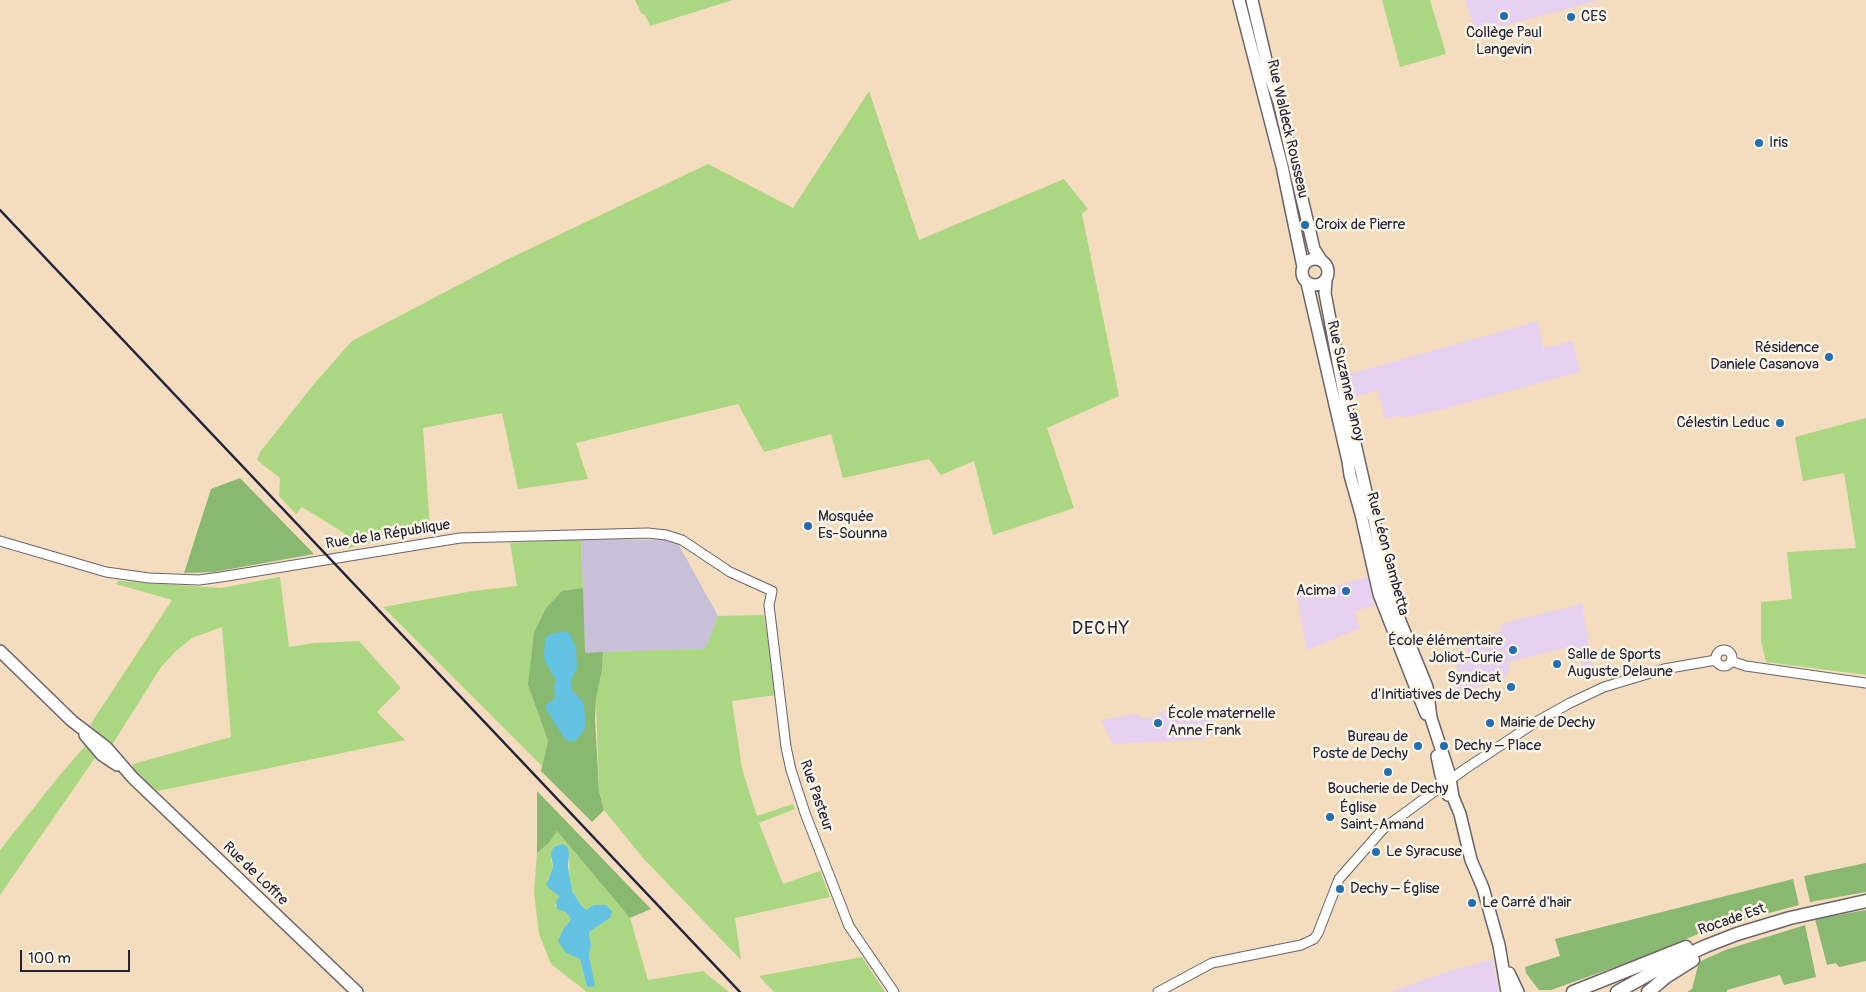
<!DOCTYPE html>
<html>
<head>
<meta charset="utf-8">
<style>
  body { margin:0 }
  #map { position:relative; width:1866px; height:992px; overflow:hidden; background:#f4dcbe; font-family:Pangolin,sans-serif }
  canvas { display:block }
  .scale { position:absolute; left:20px; top:950px; width:110px; height:22px; box-sizing:border-box; border:2px solid #22223b; border-top:0; padding-left:6px; font-size:15px; line-height:18px; white-space:nowrap; color:#22223b; -webkit-text-stroke:4px #fcf5e5; paint-order:stroke }
</style>
</head>
<body>
<div id="map">
<canvas width="1866" height="992"></canvas>
<div class="scale">100 m</div>
</div>
<script>
const ctx = document.querySelector('canvas').getContext('2d');
ctx.lineJoin = 'round';
function fillPath(path, color) {
  ctx.fillStyle = color;
  ctx.fill(path, 'evenodd');
}
function poly(rows) {
  const path = new Path2D();
  for (const r of rows) {
    if (r.length === 3) {
      path.moveTo(r[0] + r[2], r[1]);
      path.arc(r[0], r[1], r[2], 0, 2 * Math.PI);
      continue;
    }
    path.moveTo(r[0], r[1]);
    for (let i = 2; i < r.length; i += 2) path.lineTo(r[i], r[i + 1]);
  }
  return path;
}
function strokePath(path, color, width, dash) {
  ctx.strokeStyle = color;
  ctx.lineWidth = width;
  ctx.lineCap = dash ? 'butt' : 'round';
  ctx.setLineDash(dash || []);
  ctx.stroke(path);
}
function label(font, color, halo, rows, align = 'center') {
  ctx.font = font + ' Pangolin,sans-serif';
  ctx.lineWidth = 5;
  ctx.setLineDash([]);
  ctx.textBaseline = 'middle';
  ctx.strokeStyle = halo;
  ctx.fillStyle = color;
  for (const [text, x, y, turn = 0] of rows) {
    ctx.save();
    ctx.translate(x, y);
    ctx.rotate((+turn || 0) * Math.PI / 180);
    ctx.textAlign = isNaN(turn) ? turn : align;
    if (halo) ctx.strokeText(text, 0, 0);
    ctx.fillText(text, 0, 0);
    ctx.restore();
  }
}
const built = poly([
  [1465,0,1600,0,1476,33],
  [1538,321,1543,348,1573,341,1580,372,1440,410,1403,418,1402,415,1385,419,1378,390,1350,399,1346,375],
  [1371,576,1378,604,1354,612,1360,628,1307,650,1297,596],
  [1582,604,1594,673,1584,675,1579,658,1573,660,1569,647,1508,662,1510,671,1507,671,1508,676,1505,676,1503,680,1478,687,1478,689,1466,695,1464,691,1454,695,1452,693,1450,686,1460,683,1456,665,1471,659,1464,640,1502,631,1501,624],
  [1199,706,1204,709,1216,725,1217,735,1208,735,1208,739,1113,744,1101,720,1134,714,1144,718,1155,717,1160,712],
  [1492,959,1499,992,1390,992,1447,972]
]);
const industrial = poly([
  [581,539,676,540,718,616,705,649,585,653]
]);
const green = poly([
  [635,0,733,0,650,26,645,15,641,13],
  [1382,0,1430,0,1446,54,1400,67],
  [869,91,919,240,1064,179,1088,209,1082,214,1119,396,1047,428,1074,508,993,535,974,461,941,475,929,459,843,478,831,434,764,452,738,404,576,443,588,479,518,489,502,413,423,428,430,529,349,548,344,533,302,507,296,514,279,496,280,478,257,460,260,452,314,384,352,341,506,260,708,164,793,208],
  [1866,418,1866,675,1766,662,1761,641,1761,602,1792,599,1787,552,1856,548,1844,473,1803,481,1795,437],
  [581,539,585,653,528,685,548,741,542,766,383,607,473,591,517,586,510,543],
  [280,577,289,647,314,643,359,641,401,688,377,712,405,740,153,792,132,771,133,764,231,737,222,627,192,638,176,651,161,667,112,745,90,725,172,600,116,584,118,581,221,588],
  [764,615,776,695,732,701,742,769,757,816,793,804,795,809,759,823,783,884,820,871,830,897,735,918,741,960,643,858,604,810,599,791,596,699,602,670,603,652,705,649,718,616],
  [87,744,97,755,0,895,0,850,64,770],
  [557,831,630,918,648,980,703,971,729,992,587,992,551,964,539,934,534,892,537,853,549,843],
  [569,853,570,883,572,891,581,905,586,910,610,918,589,932,591,946,589,956,594,985,587,987,580,959,566,953,564,928,571,919,566,912,555,906,559,896,547,880,552,873,553,868,551,859],
  [862,957,885,992,774,992,759,976]
]);
const forest = poly([
  [240,478,314,554,214,572,184,573,211,489],
  [583,588,585,653,603,652,602,670,596,699,595,719,599,791,604,810,592,822,541,771,548,741,528,685,534,633,546,608,562,591],
  [537,791,651,909,630,918,557,831,549,843,537,853],
  [1866,863,1866,892,1810,902,1804,876],
  [1793,879,1799,905,1713,928,1632,961,1551,990,1539,990,1526,973,1525,967,1560,956,1555,939],
  [1866,910,1866,961,1839,967,1836,963,1827,965,1815,919],
  [1805,925,1816,977,1784,985,1780,975,1727,990,1727,992,1687,992,1692,989,1699,962,1725,950]
]);
const water = poly([
  [565,631,570,634,576,648,577,668,572,678,571,689,583,702,585,715,586,725,581,734,575,741,568,741,564,738,546,709,545,706,555,698,554,686,556,680,545,662,544,656,545,638,551,634],
  [563,844,567,847,569,853,568,866,572,891,581,905,586,910,594,905,606,905,612,911,610,918,589,932,591,946,589,956,595,986,587,987,580,959,566,953,558,941,564,928,571,919,566,912,557,909,556,902,559,896,550,889,546,885,553,868,551,852,554,847]
]);
const minor = poly([
  [0,541,106,572,149,578,199,580,221,577,460,538,648,533,666,535,682,540,730,572,772,591,769,605,786,747,791,770,805,813,849,926,894,992],
  [1724,658,8],
  [1731,661,1746,666,1866,683],
  [1158,992,1212,963,1301,945,1314,939,1318,933,1339,879,1383,829,1465,769,1536,722,1570,703,1604,687,1664,669,1716,660]
]);
const major = poly([
  [1239,0,1282,166,1303,267],
  [1252,0,1270,77,1279,102,1314,249,1321,260],
  [1315,272,13],
  [1326,280,1325,293,1346,404,1369,505,1374,519,1389,594,1427,687,1431,718,1449,773,1453,797,1460,814,1471,860,1483,888,1499,945,1507,992],
  [1307,283,1348,461,1350,475,1361,514,1379,594,1426,714],
  [0,651,72,721,106,747,133,778,357,992],
  [85,735,102,755,117,765],
  [1437,756,1441,775,1448,795],
  [1509,973,1518,992]
]);
const highway = poly([
  [1573,992,1686,947],
  [1617,992,1671,962,1706,946,1737,934,1790,918,1866,901],
  [1648,992,1666,977,1693,960]
]);
const rail = poly([
  [0,210,740,992]
]);
const markers = [
  [1504,16,5,"#1f6fb2"],
  [1571,17,5,"#1f6fb2"],
  [1759,143,5,"#1f6fb2"],
  [1305,225,5,"#1f6fb2"],
  [1829,357,5,"#1f6fb2"],
  [1780,423,5,"#1f6fb2"],
  [808,526,5,"#1f6fb2"],
  [1346,591,5,"#1f6fb2"],
  [1513,650,5,"#1f6fb2"],
  [1557,664,5,"#1f6fb2"],
  [1511,687,5,"#1f6fb2"],
  [1158,723,5,"#1f6fb2"],
  [1490,723,5,"#1f6fb2"],
  [1418,746,5,"#1f6fb2"],
  [1444,746,5,"#1f6fb2"],
  [1388,772,5,"#1f6fb2"],
  [1330,817,5,"#1f6fb2"],
  [1376,852,5,"#1f6fb2"],
  [1340,889,5,"#1f6fb2"],
  [1472,903,5,"#1f6fb2"]
];
const poiNames = [
  ["CES",1581,17],
  ["Collège Paul",1504,33,"center"],
  ["Langevin",1504,50,"center"],
  ["Iris",1769,143],
  ["Croix de Pierre",1315,225],
  ["Résidence",1819,348,"right"],
  ["Daniele Casanova",1819,365,"right"],
  ["Célestin Leduc",1770,423,"right"],
  ["Mosquée",818,517],
  ["Es-Sounna",818,534],
  ["Acima",1336,591,"right"],
  ["École élémentaire",1503,641,"right"],
  ["Joliot-Curie",1503,658,"right"],
  ["Salle de Sports",1567,655],
  ["Auguste Delaune",1567,672],
  ["Syndicat",1501,678,"right"],
  ["d'Initiatives de Dechy",1501,695,"right"],
  ["École maternelle",1168,714],
  ["Anne Frank",1168,731],
  ["Mairie de Dechy",1500,723],
  ["Bureau de",1408,737,"right"],
  ["Poste de Dechy",1408,754,"right"],
  ["Dechy – Place",1454,746],
  ["Boucherie de Dechy",1388,789,"center"],
  ["Église",1340,808],
  ["Saint-Amand",1340,825],
  ["Le Syracuse",1386,852],
  ["Dechy – Église",1350,889],
  ["Le Carré d'hair",1482,903]
];
const streetNames = [
  ["Rue Waldeck Rousseau",1287,129,77],
  ["Rue Suzanne Lanoy",1345,381,77],
  ["Rue de la République",388,535,-9],
  ["Rue Léon Gambetta",1387,554,75],
  ["Rue Pasteur",816,796,71],
  ["Rue de Loffre",255,874,44],
  ["Rocade Est",1732,920,-19]
];
const quarterNames = [
  ["DECHY",1101,629]
];
fillPath(built, '#e6d2f0');
fillPath(industrial, '#c8bfd8');
fillPath(green, '#acd782');
fillPath(forest, '#89b870');
fillPath(water, '#63c2e1');
strokePath(minor, '#6c6369', 11);
strokePath(major, '#6c6369', 14);
strokePath(highway, '#6c6369', 15);
strokePath(minor, '#fff', 9);
strokePath(major, '#fff', 11);
strokePath(highway, '#fff', 12);
strokePath(rail, '#22223b', 2.5);
for (const [x, y, r, color] of markers) {
  const dot = new Path2D();
  dot.arc(x, y, r, 0, 2 * Math.PI);
  ctx.fillStyle = color;
  ctx.fill(dot);
  strokePath(dot, '#fcf5e5', 2);
}
label('15px', '#22223b', '#fcf5e5', poiNames, 'left');
label('15px', '#22223b', '#fcf5e5', streetNames);
ctx.letterSpacing = '1px';
label('18px', '#22223b', '#fcf5e5', quarterNames);
ctx.letterSpacing = '0px';
</script>
</body>
</html>
